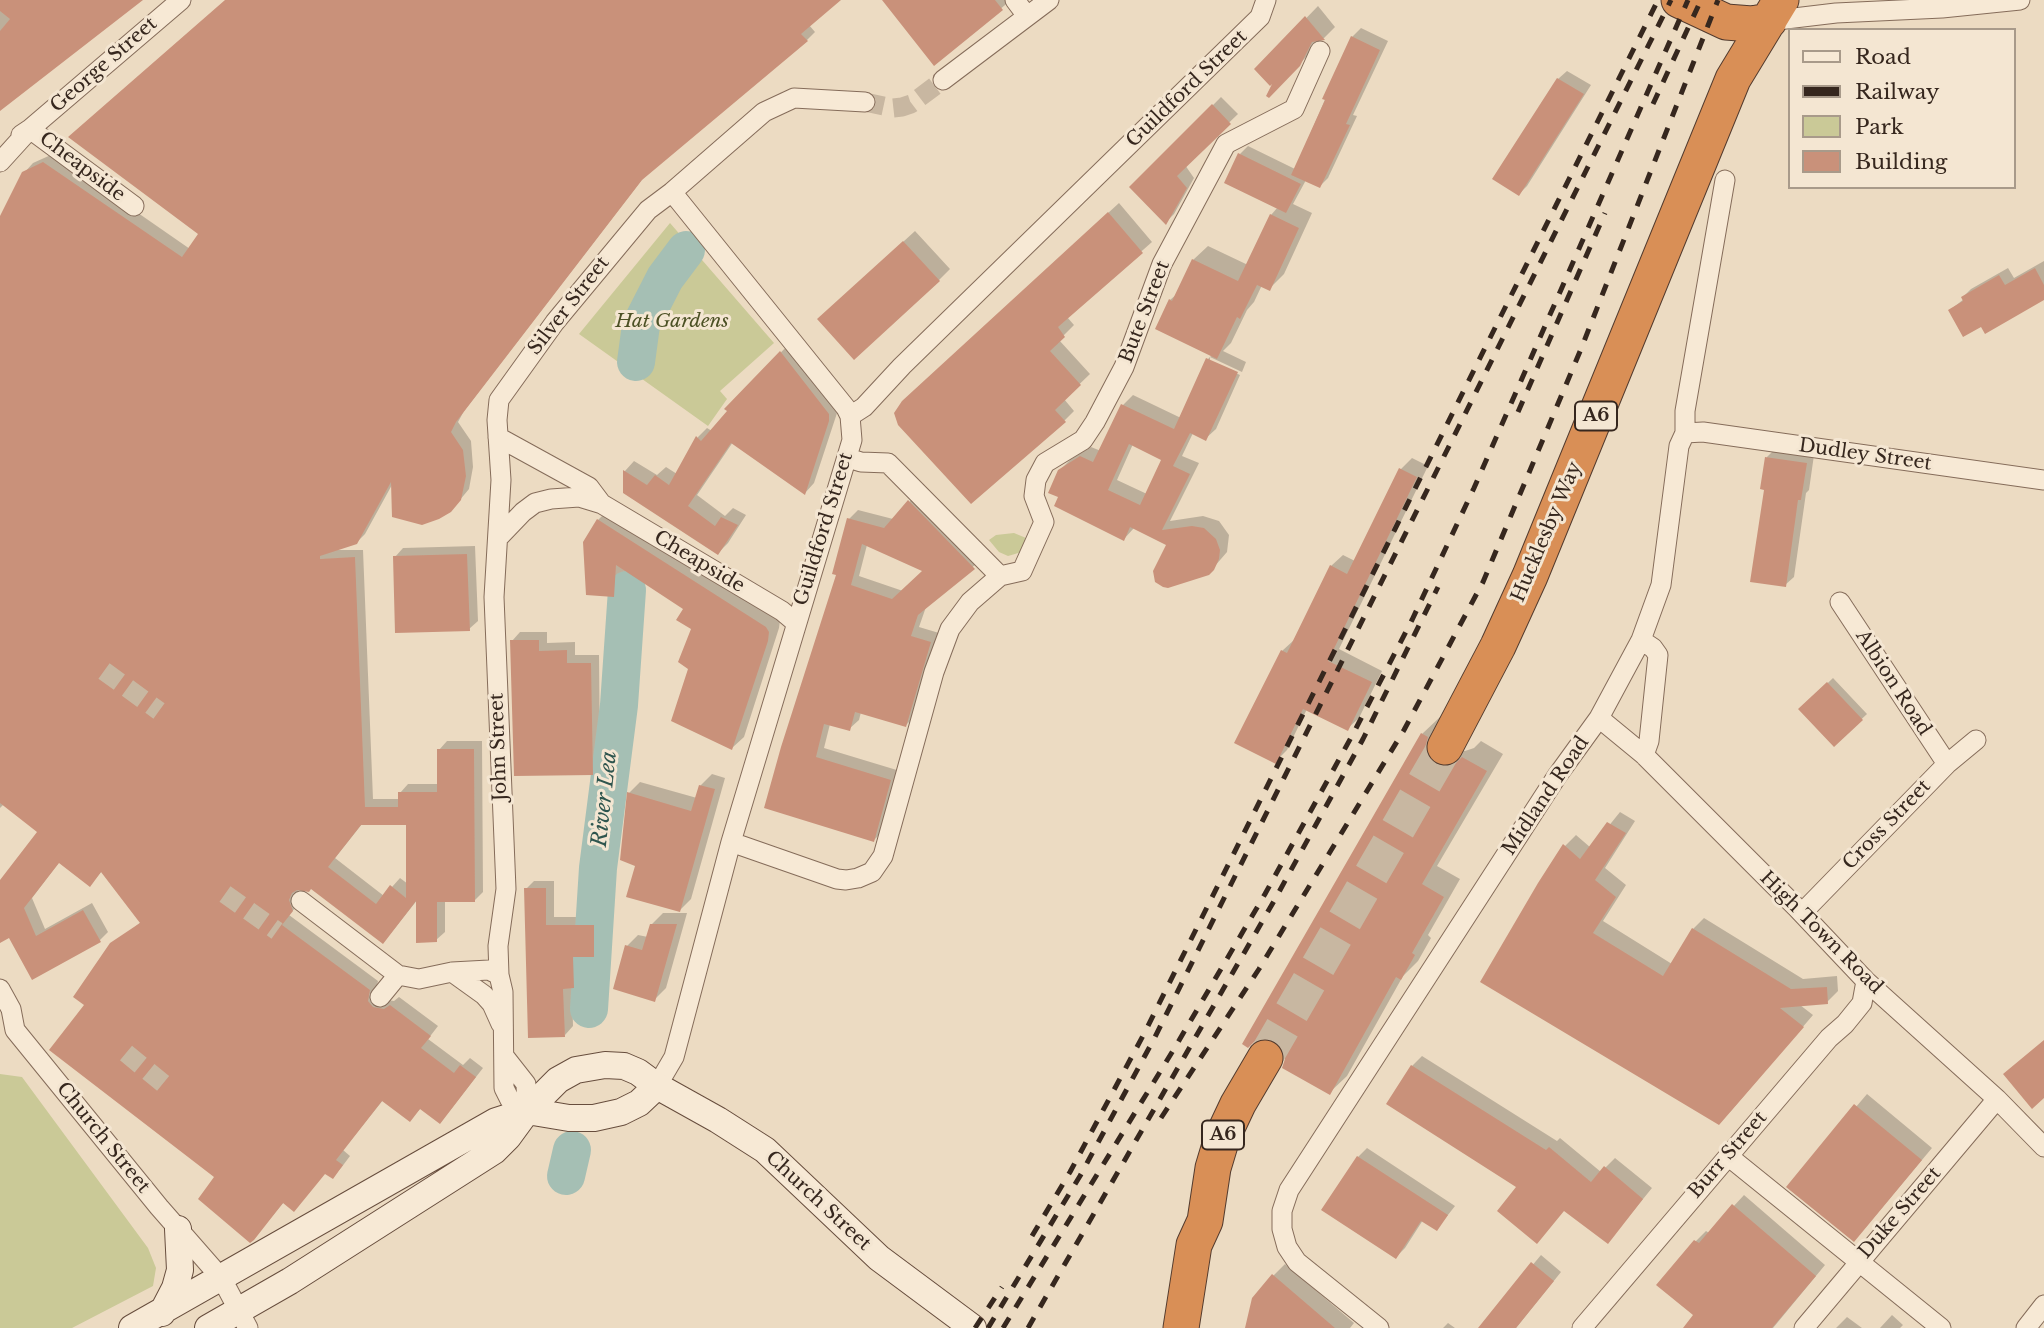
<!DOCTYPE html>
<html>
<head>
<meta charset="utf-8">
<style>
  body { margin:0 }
  #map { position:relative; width:2044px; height:1328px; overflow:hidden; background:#ecdbc2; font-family:"Libre Baskerville",serif }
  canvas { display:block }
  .legend { position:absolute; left:1788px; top:28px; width:228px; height:161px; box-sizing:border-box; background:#f4e6d2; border:2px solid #a89a8a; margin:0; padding:9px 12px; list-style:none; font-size:21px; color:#36271e }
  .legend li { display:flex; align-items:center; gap:14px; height:35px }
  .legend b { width:35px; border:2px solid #a89a8a }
</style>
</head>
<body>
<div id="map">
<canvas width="2044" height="1328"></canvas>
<ul class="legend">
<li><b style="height:9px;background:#f7e9d5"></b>Road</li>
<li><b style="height:9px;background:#36271e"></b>Railway</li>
<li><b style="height:19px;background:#cac997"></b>Park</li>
<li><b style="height:19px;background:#c9917a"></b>Building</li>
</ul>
</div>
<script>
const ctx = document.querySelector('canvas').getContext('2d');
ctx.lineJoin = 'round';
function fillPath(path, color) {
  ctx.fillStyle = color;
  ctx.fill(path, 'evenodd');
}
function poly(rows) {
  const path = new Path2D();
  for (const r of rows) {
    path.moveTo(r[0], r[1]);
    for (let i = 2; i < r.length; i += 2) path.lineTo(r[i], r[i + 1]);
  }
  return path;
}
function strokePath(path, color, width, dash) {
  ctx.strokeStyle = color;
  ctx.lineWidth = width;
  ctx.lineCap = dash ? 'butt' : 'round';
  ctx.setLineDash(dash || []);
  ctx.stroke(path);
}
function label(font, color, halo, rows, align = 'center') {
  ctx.font = font + ' "Libre Baskerville",serif';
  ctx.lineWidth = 6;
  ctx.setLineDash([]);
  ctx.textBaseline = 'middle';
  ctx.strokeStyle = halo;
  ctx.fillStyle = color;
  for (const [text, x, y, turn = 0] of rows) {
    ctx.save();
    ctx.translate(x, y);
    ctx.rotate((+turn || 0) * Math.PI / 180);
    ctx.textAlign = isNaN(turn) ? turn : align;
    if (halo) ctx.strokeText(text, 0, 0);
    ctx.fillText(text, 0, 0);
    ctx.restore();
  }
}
const green = poly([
  [670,223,774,343,720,391,727,399,708,426,579,334],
  [1014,533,1026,538,1021,552,1015,554,1008,556,999,552,989,540,996,535],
  [0,1074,22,1077,148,1248,156,1268,153,1286,72,1328,0,1328]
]);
const shadow = poly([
  [0,0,140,0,0,109],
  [226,0,839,0,809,25,815,32,807,40,647,173,464,411,458,422,471,441,473,467,469,489,459,501,393,483,365,534,356,543,335,550,363,550,373,799,400,799,400,793,408,784,439,784,439,750,447,741,482,741,483,892,475,900,445,901,445,932,436,940,418,899,391,933,311,887,298,888,301,901,289,915,378,981,376,991,381,999,394,1001,399,997,438,1026,428,1039,463,1065,470,1058,483,1068,448,1113,421,1108,410,1119,383,1100,343,1150,350,1156,341,1168,332,1177,326,1172,284,1202,253,1239,217,1177,86,1005,112,945,141,922,102,871,90,885,60,861,32,898,45,929,92,903,108,932,100,940,10,936,0,941,0,884,39,832,4,804,0,808,0,220,24,173,33,163,53,154,190,249,201,234],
  [408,823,408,884,400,878,384,896,335,858,362,824],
  [884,0,1011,0,935,64],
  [1318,6,1335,27,1324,38,1318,39,1311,52,1268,96,1277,77,1257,69],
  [1361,28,1388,41,1353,115,1357,116,1328,178,1320,186,1306,180,1293,204,1312,213,1284,274,1269,289,1262,285,1254,302,1247,310,1231,343,1223,351,1246,362,1242,372,1210,357,1210,361,1240,375,1216,429,1205,439,1193,433,1182,456,1199,463,1170,521,1203,516,1219,521,1229,535,1227,552,1208,574,1168,545,1134,528,1124,539,1061,496,1059,471,1070,460,1091,447,1101,451,1123,405,1133,395,1181,418,1208,359,1212,355,1170,300,1178,293,1193,260,1208,246,1248,265,1271,215,1278,207,1240,154,1248,146,1295,169,1352,37],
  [1133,444,1163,459,1147,494,1117,480],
  [1567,71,1591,85,1527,186,1519,194,1558,79],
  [1221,97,1238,114,1185,165,1194,178,1174,214,1166,222,1132,187],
  [1119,203,1152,242,1067,317,1074,325,1059,340,1090,374,1064,399,1074,411,1064,421,914,391],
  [915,231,950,269,939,280,831,308],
  [2044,261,2044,298,1982,324,1950,310,1964,299,1963,297,1971,289,2008,268,2014,278],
  [791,342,838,410,814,483,805,493,733,442,697,495,725,516,733,508,746,515,728,543,718,553,625,492,625,471,634,461,657,475,666,467,677,474,698,437,707,428,712,431,729,411,726,409],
  [1775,449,1814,455,1809,490,1806,493,1794,577,1785,585,1766,488,1767,457],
  [1412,458,1428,466,1339,649,1382,671,1359,718,1347,729,1307,709,1287,750,1275,762,1282,651,1294,640,1331,566,1343,555,1355,561,1401,469],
  [918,493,983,558,926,607,919,627,939,633,915,716,906,725,861,712,859,720,849,729,830,724,824,748,900,771,883,831,874,840,766,807,839,574,849,519,858,510,893,519],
  [867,545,925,570,903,591,859,576],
  [610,508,780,620,779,628,744,737,732,748,690,668,694,628,686,609,626,570,625,584,613,596,585,542,598,520],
  [475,546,478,621,469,629,395,557,403,548],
  [520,632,547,632,547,643,575,642,575,655,599,655,600,764,592,773,512,641],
  [1833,678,1867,714,1834,745,1801,709],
  [1440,717,1444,720,1452,748,1465,751,1474,748,1481,741,1503,754,1437,866,1460,879,1428,935,1431,938,1418,961,1403,976,1347,1076,1329,1093,1422,734],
  [712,774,725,778,691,899,680,910,637,865,629,793,640,782,697,798,700,786],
  [1620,812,1635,821,1605,868,1626,885,1603,921,1672,964,1693,929,1704,918,1803,979,1837,976,1838,991,1827,1002,1800,1005,1813,1015,1730,1112,1539,884,1565,846,1576,835,1591,848],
  [534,881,554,881,554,917,601,917,602,947,593,955,581,955,581,978,572,987,573,1026,565,1035,526,889],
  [663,913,687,913,666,988,654,1000,627,946,638,935,648,937,651,925],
  [1422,1056,1557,1141,1560,1138,1601,1172,1615,1158,1652,1188,1608,1242,1565,1209,1519,1186,1412,1066],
  [1867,1094,1932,1148,1865,1228,1788,1187],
  [1367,1148,1455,1206,1437,1229,1423,1220,1405,1248,1396,1257,1324,1210,1358,1157],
  [1744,1195,1825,1265,1773,1328,1698,1328,1696,1315,1696,1241,1706,1231,1709,1233],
  [1541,1255,1561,1272,1516,1328,1480,1328],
  [1285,1264,1354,1323,1350,1328,1247,1328,1273,1276],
  [1892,1315,1903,1325,1900,1328,1880,1328],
  [1847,1317,1862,1328,1836,1328],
  [1448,1323,1455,1328,1443,1328]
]);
const river = poly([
  [636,362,641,325,665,278,686,250],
  [589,1009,598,868,619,705,627,590],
  [566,1176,572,1150]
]);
const building = poly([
  [0,0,143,0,0,111,0,31,10,19,0,11],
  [225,0,841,0,801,34,808,41,642,180,456,422,451,432,463,450,466,476,461,500,451,512,439,519,422,525,392,517,391,482,357,544,320,556,320,559,355,557,365,807,398,807,398,792,437,792,437,749,474,749,475,902,437,902,437,942,416,943,416,901,383,944,311,889,309,892,297,890,292,893,289,900,293,911,282,925,370,990,368,1001,373,1007,384,1009,390,1005,431,1036,421,1048,454,1073,460,1065,476,1077,440,1124,420,1109,410,1122,382,1101,336,1160,343,1165,333,1179,325,1174,294,1212,283,1203,254,1240,250,1243,198,1199,214,1177,49,1050,84,1005,73,997,110,943,140,923,101,872,90,887,59,863,24,908,36,936,83,910,101,942,32,980,9,938,0,943,0,880,37,832,0,803,0,216,22,172,43,162,182,257,198,234,68,137],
  [361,825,406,825,406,898,390,885,376,904,328,867],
  [882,0,995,0,1003,10,934,66],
  [1305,16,1325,40,1312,42,1300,66,1269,98,1266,96,1272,84,1270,86,1254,69],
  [1351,36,1380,50,1346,124,1350,125,1320,188,1291,175,1325,100,1322,99],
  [1557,78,1584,94,1519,196,1492,179],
  [1212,104,1231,124,1177,176,1187,188,1166,225,1129,187],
  [1238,153,1301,184,1286,213,1224,183],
  [1108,212,1143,253,1058,327,1065,337,1050,351,1081,385,1055,410,1066,422,971,504,898,425,894,413,902,401],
  [1270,214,1299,228,1270,291,1257,285,1240,319,1237,317,1217,359,1155,329,1169,299,1172,301,1192,259,1238,281],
  [903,241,940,281,854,360,817,319],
  [2035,268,2044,285,2044,300,1985,334,1981,327,1963,337,1948,310,1963,301,1961,297,1999,275,2005,285],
  [780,351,829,414,829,421,805,495,731,443,688,506,715,526,721,517,738,525,718,555,623,493,623,470,647,485,655,475,669,485,696,436,701,441,727,411,724,409],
  [1206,358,1238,372,1206,441,1190,433,1173,466,1190,474,1162,530,1192,526,1204,528,1216,539,1220,550,1219,559,1214,570,1209,575,1168,588,1163,587,1155,582,1153,571,1166,545,1130,527,1124,541,1054,506,1058,497,1048,493,1058,470,1080,456,1093,462,1121,404,1174,429],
  [1129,444,1161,460,1140,505,1108,490],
  [1765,457,1807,463,1801,500,1798,500,1786,587,1750,582,1764,490,1760,489],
  [1399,468,1417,477,1328,661,1372,682,1348,731,1303,709,1276,764,1234,743,1281,650,1287,653,1330,565,1347,574],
  [908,500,975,569,918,615,911,636,931,642,906,727,855,712,850,731,824,724,816,757,891,780,874,842,764,808,781,747,836,575,832,574,847,518,884,528],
  [862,544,922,571,892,599,851,585],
  [597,519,766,627,769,632,768,641,732,750,671,721,688,669,678,662,691,629,676,620,683,609,616,565,614,597,586,595,583,542],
  [467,554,470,631,395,633,393,556],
  [510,640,539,640,539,651,567,650,567,663,591,663,593,775,514,776],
  [1827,682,1863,720,1834,747,1798,709],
  [1421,733,1428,737,1425,748,1428,757,1435,764,1446,767,1455,764,1462,757,1487,771,1422,884,1444,897,1412,953,1415,955,1401,980,1396,977,1330,1095,1282,1068,1285,1059,1283,1049,1275,1040,1264,1038,1256,1040,1248,1048,1242,1044],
  [699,785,715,789,680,912,626,897,635,866,620,860,627,792,691,811],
  [1607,822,1626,833,1595,880,1616,897,1593,933,1663,976,1692,928,1791,989,1827,987,1828,1004,1780,1008,1804,1027,1719,1125,1480,982,1538,883,1563,844,1580,859],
  [524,888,546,888,546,925,594,925,594,957,573,957,574,988,563,989,565,1037,528,1038],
  [650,924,677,924,655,1002,613,989,625,945,642,950],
  [2044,1040,2044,1098,2032,1109,2003,1074],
  [1411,1065,1546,1150,1549,1147,1591,1182,1604,1166,1643,1199,1608,1244,1564,1211,1537,1244,1497,1211,1516,1187,1386,1104],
  [1854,1104,1922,1160,1854,1242,1786,1187],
  [1357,1156,1448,1215,1437,1231,1421,1221,1396,1259,1321,1210],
  [1732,1204,1816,1276,1772,1328,1683,1328,1693,1315,1656,1285,1694,1240,1699,1243],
  [1531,1262,1554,1281,1516,1328,1478,1328],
  [1272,1274,1335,1328,1245,1328,1252,1298]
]);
const streetTunnel = poly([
  [865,102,893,108,902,107,911,104,943,80],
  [104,671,159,711],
  [225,894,277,931],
  [126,1053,165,1085]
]);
const highwayTunnel = poly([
  [1265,1058,1445,747]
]);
const street = poly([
  [1015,0,1027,16],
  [1769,21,1836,13,1942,8,2020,0],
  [943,80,1049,0],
  [21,135,30,129,134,206],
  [0,162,30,129,181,0],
  [850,416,864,407,902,366,1260,17,1266,0],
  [1685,433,1703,432,2044,480],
  [498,437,589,487,601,503],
  [848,458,861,462,888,463,1000,576],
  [499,537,523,512,535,503,551,499,579,497,602,504,782,611,795,622],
  [1840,602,1947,764],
  [1641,640,1653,648,1658,655,1649,741,1644,755],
  [1599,718,1644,755,1796,907,1866,981,1997,1099,2044,1147],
  [731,842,837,879,846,880,858,878,872,872,883,856,934,672,950,629,970,602,1000,576,1022,571,1044,522,1034,496,1036,480,1045,463,1083,440,1095,422,1124,367,1162,264,1226,144,1294,109,1320,51],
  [301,901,398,975,419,979,452,972,489,970,499,975],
  [1802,913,1947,764,1976,740],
  [452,972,484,995,492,1004,501,1024],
  [0,989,11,1009,15,1030,159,1207,222,1279,248,1328],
  [380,997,398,975],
  [504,1056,526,1084,527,1111],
  [657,1086,674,1057,731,842,852,440,850,416,846,408,672,192],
  [527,1111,510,1100,504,1088,503,992,499,975,498,946,506,889,494,597,501,480,497,420,499,400,555,322,648,210,672,192,764,112,794,98,865,102],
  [1728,1156,1941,1328],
  [1379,1328,1297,1262,1287,1247,1282,1229,1282,1211,1289,1190,1557,776,1599,718,1641,640,1661,585,1679,446,1685,433,1685,411,1725,180],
  [1582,1328,1829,1038,1845,1024,1862,1003,1866,981],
  [1804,1328,1997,1099],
  [2026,1328,2044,1305]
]);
const secondary = poly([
  [162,1313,175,1288,180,1270,178,1229],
  [132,1328,496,1121,527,1111,569,1118,594,1118,621,1112,639,1103,657,1086],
  [208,1328,290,1281,494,1151,508,1137,527,1111,558,1080,576,1070,605,1065,624,1066,638,1072,657,1086,718,1120,765,1150,879,1258,973,1328]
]);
const highway = poly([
  [1679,0,1726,22,1752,24,1769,21],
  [1445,747,1498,646,1530,576,1733,79,1781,0],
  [1181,1328,1194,1245,1205,1221,1213,1168,1222,1138,1238,1104,1265,1058]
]);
const rail = poly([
  [1653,104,1701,0],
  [1518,412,1605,213],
  [1161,1118,1259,969,1404,730,1483,582,1581,349,1718,0],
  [1032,1236,1070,1172,1145,1032,1658,0],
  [975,1328,1002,1287],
  [988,1328,1080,1176,1155,1037,1671,0],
  [1003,1328,1174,1049,1265,894,1353,734,1412,620,1474,488,1688,0],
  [1028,1328,1274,901,1363,739,1438,587]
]);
const shields = [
  [1596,416,42],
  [1223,1135,42]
];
const shieldNames = [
  ["A6",1596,416],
  ["A6",1223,1135]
];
const streetNames = [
  ["George Street",104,65,-41],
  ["Guildford Street",1187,89,-44],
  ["Cheapside",82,167,37],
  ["Silver Street",569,306,-52],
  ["Bute Street",1145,312,-69],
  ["Dudley Street",1865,455,8],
  ["Guildford Street",824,529,-73],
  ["Hucklesby Way",1547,532,-67],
  ["Cheapside",699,562,31],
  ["Albion Road",1893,683,57],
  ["John Street",499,747,-92],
  ["Midland Road",1546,796,-56],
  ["Cross Street",1887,825,-46],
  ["High Town Road",1821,933,45],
  ["Church Street",103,1138,51],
  ["Burr Street",1728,1155,-49],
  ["Church Street",818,1201,43],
  ["Duke Street",1900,1213,-49]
];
const parkNames = [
  ["Hat Gardens",672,322]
];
const waterNames = [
  ["River Lea",605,799,-84]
];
fillPath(green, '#cac997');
fillPath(shadow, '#0003');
strokePath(river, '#a5bfb4', 38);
fillPath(building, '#c9917a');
strokePath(streetTunnel, '#c8b7a1', 19, [19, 10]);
strokePath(highwayTunnel, '#c8b7a1', 35, [35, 18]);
strokePath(street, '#856c5a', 21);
strokePath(secondary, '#674d3d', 28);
strokePath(highway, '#533b2e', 37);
strokePath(street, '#f7e9d5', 19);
strokePath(secondary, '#f7e9d5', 26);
strokePath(highway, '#d98f56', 35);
strokePath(rail, '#36271e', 5, [12, 12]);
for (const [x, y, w] of shields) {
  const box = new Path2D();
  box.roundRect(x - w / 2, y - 14.5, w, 29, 5);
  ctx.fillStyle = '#f4e6d2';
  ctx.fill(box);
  strokePath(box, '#36271e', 2);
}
label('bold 18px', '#36271e', null, shieldNames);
label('19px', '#36271e', '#f4e6d2', streetNames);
label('italic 19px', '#4c5125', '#f4e6d2', parkNames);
label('italic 21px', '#2e554e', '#f4e6d2', waterNames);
</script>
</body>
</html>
